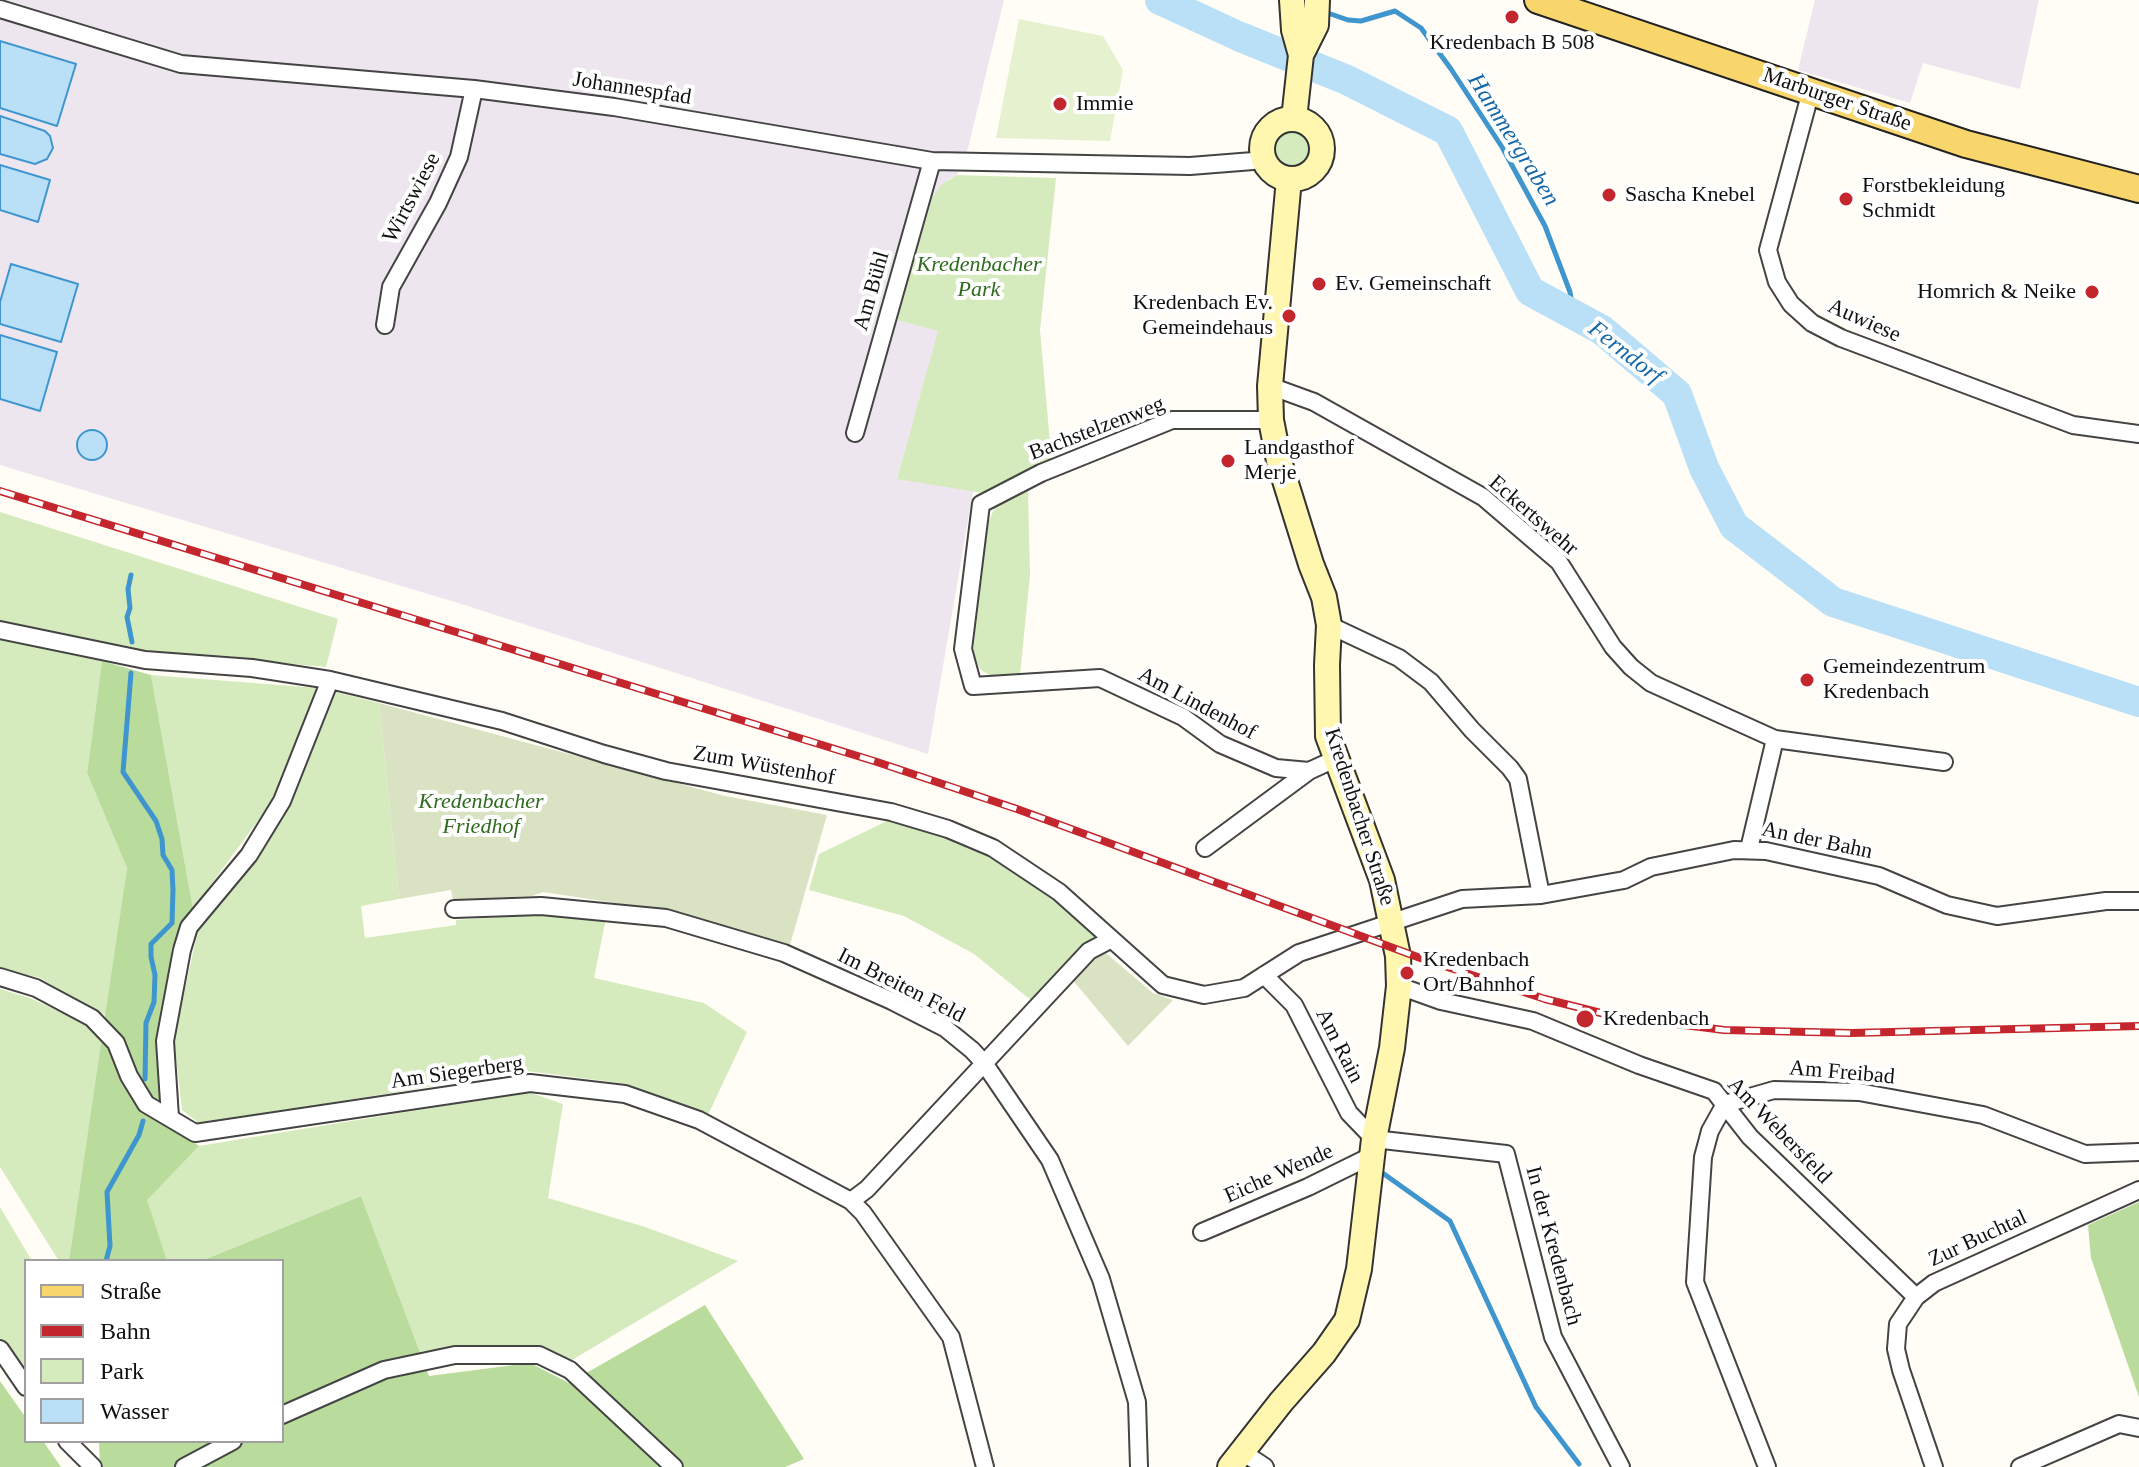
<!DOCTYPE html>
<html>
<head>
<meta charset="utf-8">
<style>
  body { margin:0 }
  #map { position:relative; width:2139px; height:1467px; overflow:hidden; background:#fffdf5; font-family:"Times New Roman",serif }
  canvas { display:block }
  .legend { position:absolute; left:24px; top:1259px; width:260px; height:184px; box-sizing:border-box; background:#fff; border:2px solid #a0a0a0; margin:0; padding:10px 14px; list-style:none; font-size:24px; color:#111 }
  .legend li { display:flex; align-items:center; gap:16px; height:40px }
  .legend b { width:40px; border:2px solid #a0a0a0 }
</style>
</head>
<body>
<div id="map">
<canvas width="2139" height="1467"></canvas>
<ul class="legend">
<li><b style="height:10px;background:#f9d66b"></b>Straße</li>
<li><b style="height:10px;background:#c4262e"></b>Bahn</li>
<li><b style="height:22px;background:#d5ebbd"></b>Park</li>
<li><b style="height:22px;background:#b9e0f7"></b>Wasser</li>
</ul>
</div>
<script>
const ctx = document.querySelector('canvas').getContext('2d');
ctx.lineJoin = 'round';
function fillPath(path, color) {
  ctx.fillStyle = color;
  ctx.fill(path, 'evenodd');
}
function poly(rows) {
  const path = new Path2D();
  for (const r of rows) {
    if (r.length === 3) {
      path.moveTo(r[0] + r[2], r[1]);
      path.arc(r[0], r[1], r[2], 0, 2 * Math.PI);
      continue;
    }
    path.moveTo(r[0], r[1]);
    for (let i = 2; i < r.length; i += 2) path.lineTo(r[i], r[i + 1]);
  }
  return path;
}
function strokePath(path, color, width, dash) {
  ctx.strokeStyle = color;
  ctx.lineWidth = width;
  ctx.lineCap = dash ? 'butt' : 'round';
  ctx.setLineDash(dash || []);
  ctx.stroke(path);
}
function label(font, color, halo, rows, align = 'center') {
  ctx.font = font + ' "Times New Roman",serif';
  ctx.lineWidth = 8;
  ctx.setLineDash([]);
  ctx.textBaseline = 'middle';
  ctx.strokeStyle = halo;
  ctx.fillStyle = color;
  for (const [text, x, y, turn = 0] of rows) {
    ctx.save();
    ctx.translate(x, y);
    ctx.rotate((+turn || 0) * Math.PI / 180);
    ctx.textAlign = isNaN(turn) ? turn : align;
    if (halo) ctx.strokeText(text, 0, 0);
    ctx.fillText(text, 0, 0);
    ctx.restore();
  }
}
const industrial = poly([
  [0,0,1004,0,967,152,957,175,949,179,932,198,897,320,939,331,897,478,973,491,928,754,458,603,0,465],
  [1815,0,2039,0,2020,89,1923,63,1910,103,1798,70]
]);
const green = poly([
  [1292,149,30],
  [957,175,1056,178,1040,330,1052,465,989,494,897,479,938,331,897,320,932,198,942,184],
  [1028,490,1030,575,1020,675,991,676,980,669,973,656,983,535,994,509,1009,497],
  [0,512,338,619,326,667,147,651,0,621],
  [0,639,102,661,87,773,127,868,106,1016,40,978,0,968],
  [151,675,317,688,276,796,193,909],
  [336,692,379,703,399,899,361,906,365,938,456,925,456,920,544,914,606,918,594,978,704,1003,747,1032,707,1117,628,1084,527,1071,200,1124,182,1110,174,1039,198,930,255,860,292,803],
  [891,819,951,832,989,852,1056,897,1099,936,1037,1005,974,954,904,916,809,890,819,854],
  [0,989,30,998,86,1024,102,1042,69,1261,59,1261,0,1167],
  [528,1092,563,1104,548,1198,645,1227,738,1261,572,1360,539,1347,454,1347,420,1352,361,1196,201,1261,167,1261,146,1200,199,1146],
  [0,1207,32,1261,26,1261,26,1379,0,1339]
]);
const forest = poly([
  [102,661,151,675,193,909,172,947,158,1117,199,1146,147,1200,167,1261,69,1261,127,868,87,773],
  [361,1196,429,1376,530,1363,569,1383,705,1305,804,1459,785,1467,100,1467,99,1441,282,1441,282,1261,201,1261],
  [2139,1202,2139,1397,2091,1258,2088,1225],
  [0,1381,26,1418,26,1441,43,1441,61,1467,0,1467]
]);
const cemetery = poly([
  [379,703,725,796,827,815,790,945,668,911,543,892,532,896,453,900,451,890,399,899],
  [1101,949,1153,993,1173,1000,1128,1046,1071,978]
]);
const pitch = poly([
  [1019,19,1103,36,1123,70,1110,141,996,138]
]);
const water = poly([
  [0,41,76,64,57,126,0,108,0,41],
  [0,116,45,131,50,136,53,148,47,159,35,164,0,154,0,116],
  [0,165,50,180,38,222,0,210,0,165],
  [11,264,78,284,61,342,0,324,0,302,11,264],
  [0,335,57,352,40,411,0,399,0,335],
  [92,445,15]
]);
const stream = poly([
  [1325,12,1348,20,1361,21,1395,11,1421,28,1451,69,1502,147,1545,226,1570,292,1574,315],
  [131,575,128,589,130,608,127,617,132,642],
  [131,673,123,772,156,821,162,839,163,855,172,870,173,890,172,923,151,944,151,957,155,975,154,1002,146,1023,145,1079],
  [1384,1174,1450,1221,1536,1407,1579,1464],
  [106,1261,110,1246,107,1192,139,1135,143,1121]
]);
const river = poly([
  [1160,0,1238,36,1347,80,1448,131,1530,291,1602,330,1677,394,1704,468,1734,526,1833,602,2139,702]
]);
const minor = poly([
  [0,9,181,64,474,89,614,107,932,161,1190,166,1253,161,1262,158],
  [1811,91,1768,250,1777,282,1791,304,1812,323,1841,338,2073,425,2139,434],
  [385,325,391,287,438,203,459,157,474,89],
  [1270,386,1314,402,1483,497,1559,562,1613,647,1631,667,1651,683,1775,739,1944,762],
  [1271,420,1172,420,1041,473,981,504,963,649,973,686,1100,678,1183,717,1220,744,1276,768,1309,771],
  [855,433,932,161],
  [1329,625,1399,658,1431,682,1472,730,1510,768,1518,779,1541,895],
  [0,630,145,660,252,668,330,680,502,721,604,754,666,771,891,812,948,829,993,848,1059,892,1163,985,1204,995,1244,988,1299,953,1462,899,1541,895,1624,880,1651,867,1734,850,1766,851,1879,876,1947,905,1997,916,2106,901,2139,901],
  [1205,848,1309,771,1335,759],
  [1749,849,1775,739],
  [454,909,541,906,666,918,784,953,892,1001,945,1028,972,1050,984,1063,1050,1160,1101,1279,1137,1402,1139,1467],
  [1264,975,1294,1005,1349,1113,1374,1139,1506,1154,1553,1337,1621,1467],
  [0,977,36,988,92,1018,116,1043,129,1076,146,1104,195,1133,530,1083,625,1094,699,1120,851,1201,863,1213,951,1337,985,1467],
  [1399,986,1441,1001,1533,1021,1639,1065,1714,1091,1750,1137,1916,1297],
  [170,1117,165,1041,182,950,189,927,249,855,282,801,330,680],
  [851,1201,867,1189,1089,951,1110,940],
  [1202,1232,1308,1187,1373,1155],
  [0,1349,26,1387],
  [282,1415,384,1370,455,1355,539,1355,570,1370,674,1467],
  [67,1441,93,1467],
  [1241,1451,1265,1467],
  [184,1467,233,1441],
  [1767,1467,1695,1282,1703,1157,1710,1131,1725,1104,1774,1090,1859,1092,1983,1115,2085,1154,2139,1152],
  [1934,1467,1901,1370,1896,1349,1898,1324,1916,1297,1934,1283,2139,1190],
  [2020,1467,2119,1424,2139,1428]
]);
const secondary = poly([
  [1292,0,1294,30,1301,55],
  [1292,149,30],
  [1294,119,1301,55,1316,25,1317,0],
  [1230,1467,1281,1402,1324,1353,1347,1320,1359,1269,1374,1139,1392,1048,1399,986,1398,956,1382,880,1328,736,1327,665,1329,625,1324,597,1311,564,1279,461,1271,420,1270,386,1289,179]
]);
const primary = poly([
  [1538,0,1966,144,2139,189]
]);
const rail = poly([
  [0,491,877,762,1017,809,1423,959,1545,999,1613,1016,1724,1030,1851,1033,2139,1026]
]);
const markers = [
  [1512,17,8,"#c4262e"],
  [1060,104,8,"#c4262e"],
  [1609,195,8,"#c4262e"],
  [1846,199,8,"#c4262e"],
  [1319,284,8,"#c4262e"],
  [2092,292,8,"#c4262e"],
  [1289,316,8,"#c4262e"],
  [1228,461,8,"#c4262e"],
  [1807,680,8,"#c4262e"],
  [1407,973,8,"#c4262e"],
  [1585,1019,10,"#c4262e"]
];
const poiNames = [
  ["Kredenbach B 508",1512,43,"center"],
  ["Immie",1076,104],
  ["Forstbekleidung",1862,186],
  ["Schmidt",1862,211],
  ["Sascha Knebel",1625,195],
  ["Ev. Gemeinschaft",1335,284],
  ["Homrich & Neike",2076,292,"right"],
  ["Kredenbach Ev.",1273,303,"right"],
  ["Gemeindehaus",1273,328,"right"],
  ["Landgasthof",1244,448],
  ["Merje",1244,473],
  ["Gemeindezentrum",1823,667],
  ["Kredenbach",1823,692],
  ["Kredenbach",1423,960],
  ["Ort/Bahnhof",1423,985],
  ["Kredenbach",1603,1019]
];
const streetNames = [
  ["Johannespfad",632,89,9],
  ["Marburger Straße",1837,100,19],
  ["Wirtswiese",412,198,-62],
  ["Am Bühl",872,291,-74],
  ["Auwiese",1864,321,24],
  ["Bachstelzenweg",1097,429,-21],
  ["Eckertswehr",1533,516,41],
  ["Am Lindenhof",1197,704,28],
  ["Zum Wüstenhof",764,766,10],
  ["Kredenbacher Straße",1359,817,72],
  ["An der Bahn",1817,841,12],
  ["Im Breiten Feld",901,986,27],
  ["Am Rain",1339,1046,63],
  ["Am Siegerberg",457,1073,-8],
  ["Am Freibad",1842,1073,5],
  ["Am Webersfeld",1779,1131,46],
  ["Eiche Wende",1279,1174,-24],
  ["Zur Buchtal",1978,1239,-25],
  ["In der Kredenbach",1553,1246,75]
];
const parkNames = [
  ["Kredenbacher",979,265],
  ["Park",979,290],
  ["Kredenbacher",481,802],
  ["Friedhof",481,827]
];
const waterNames = [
  ["Hammergraben",1513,140,58],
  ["Ferndorf",1625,353,38]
];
fillPath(industrial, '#eee6ef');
fillPath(green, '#d5ebbd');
fillPath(forest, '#b9dc9c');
fillPath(cemetery, '#d9e3c4');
fillPath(pitch, '#e6f2cf');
fillPath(water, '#b9e0f7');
strokePath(water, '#3f96cf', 2);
strokePath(stream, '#3f96cf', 5);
strokePath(river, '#b9e0f7', 30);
strokePath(minor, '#444', 20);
strokePath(secondary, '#333', 28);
strokePath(primary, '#222', 30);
strokePath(minor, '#fff', 16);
strokePath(secondary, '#fff6b0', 24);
strokePath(primary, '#f9d66b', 26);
strokePath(rail, '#c4262e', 8);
strokePath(rail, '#fff', 5, [15]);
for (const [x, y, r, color] of markers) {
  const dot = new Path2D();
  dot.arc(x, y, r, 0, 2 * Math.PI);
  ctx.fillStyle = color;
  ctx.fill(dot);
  strokePath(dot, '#fff', 3);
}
label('22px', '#111', '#fff', poiNames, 'left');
label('22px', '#111', '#fff', streetNames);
label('italic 22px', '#2f6b1f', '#fff', parkNames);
label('italic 24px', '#1768a6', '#fff', waterNames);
</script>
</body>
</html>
